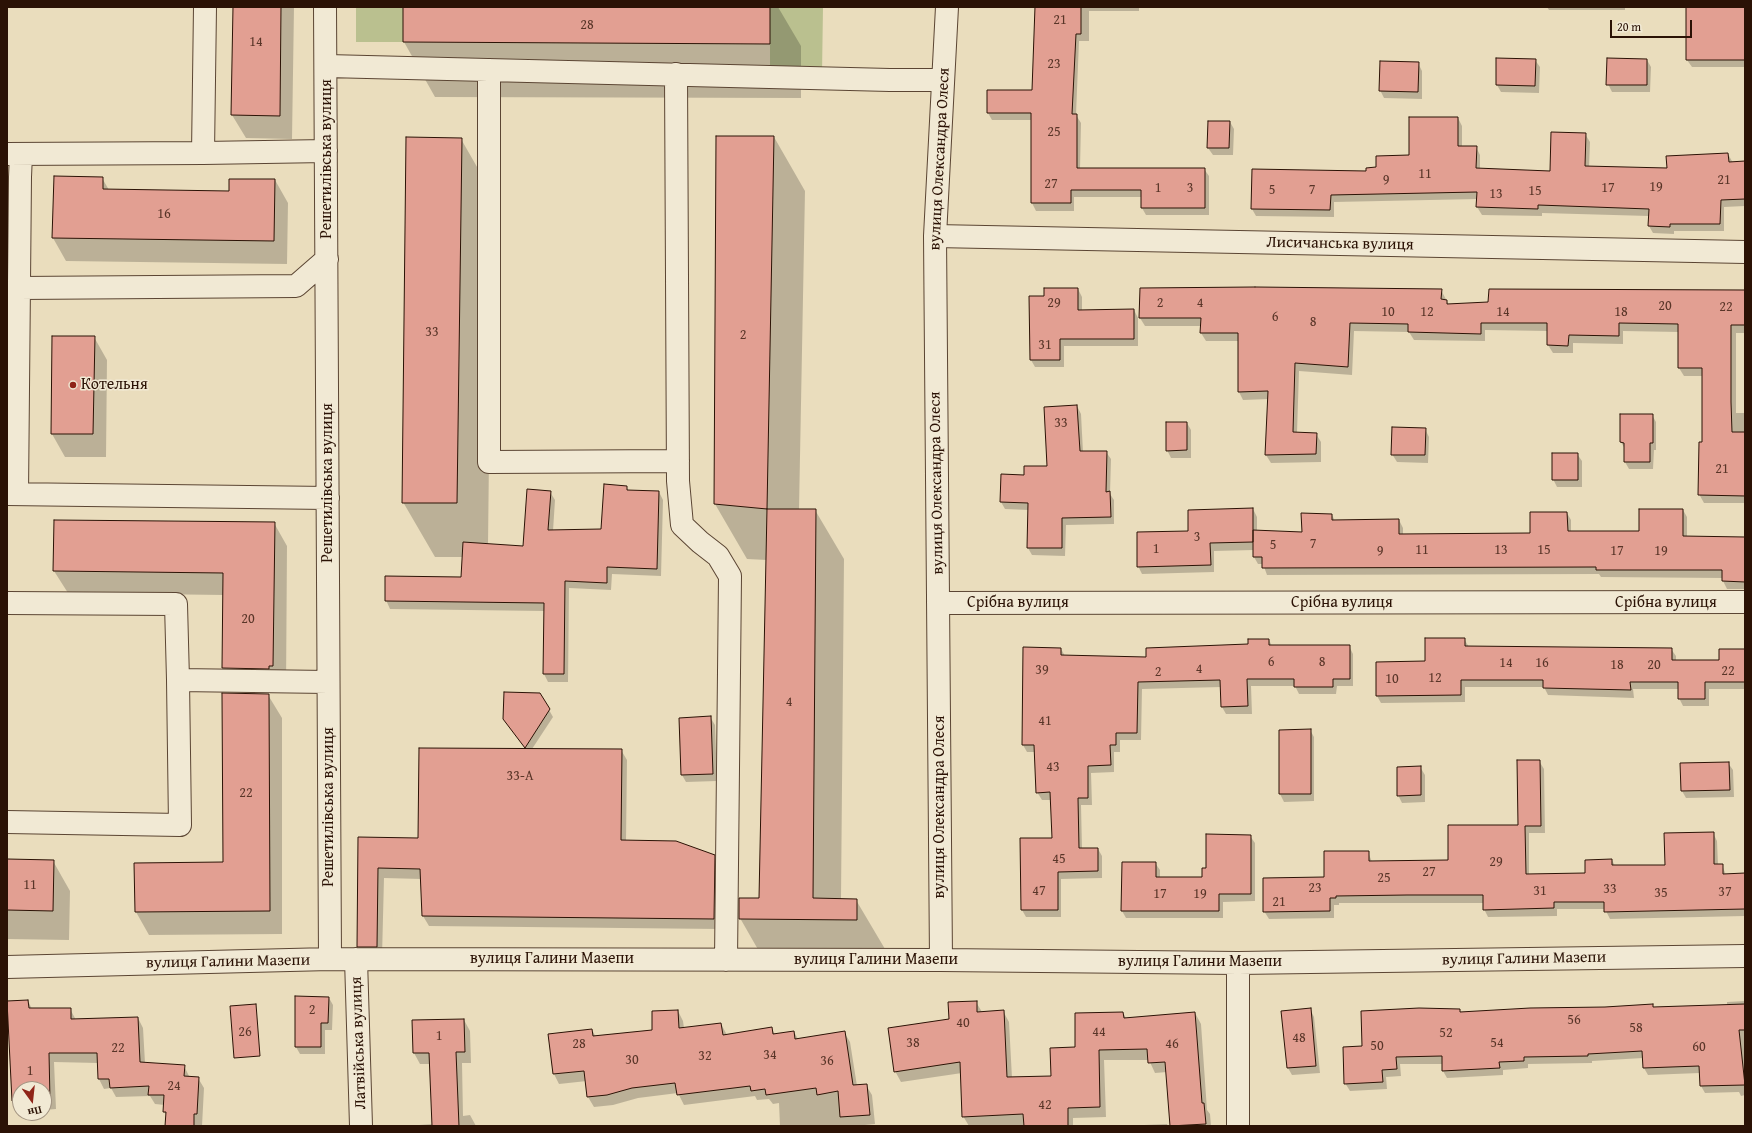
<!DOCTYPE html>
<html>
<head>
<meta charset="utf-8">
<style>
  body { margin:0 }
  #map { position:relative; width:1752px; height:1133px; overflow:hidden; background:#eaddbd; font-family:"Gentium Book Plus",serif }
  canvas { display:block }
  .frame { position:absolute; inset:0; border:8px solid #2b1205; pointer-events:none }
  .north { position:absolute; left:12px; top:1081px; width:40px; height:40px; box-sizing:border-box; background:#f1e9d4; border:1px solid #a29381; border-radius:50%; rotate:165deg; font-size:11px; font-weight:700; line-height:16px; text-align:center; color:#2b1205 }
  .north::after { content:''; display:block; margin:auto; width:14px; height:18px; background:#8f2418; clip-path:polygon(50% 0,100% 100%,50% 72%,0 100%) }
  .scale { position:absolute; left:1610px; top:20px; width:82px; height:18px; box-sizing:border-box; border:2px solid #2b1205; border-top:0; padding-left:5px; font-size:12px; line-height:14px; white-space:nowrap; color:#2b1205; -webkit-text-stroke:3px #f1e9d4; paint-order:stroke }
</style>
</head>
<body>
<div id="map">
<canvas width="1752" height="1133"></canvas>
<div class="frame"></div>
<div class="north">Пн</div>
<div class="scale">20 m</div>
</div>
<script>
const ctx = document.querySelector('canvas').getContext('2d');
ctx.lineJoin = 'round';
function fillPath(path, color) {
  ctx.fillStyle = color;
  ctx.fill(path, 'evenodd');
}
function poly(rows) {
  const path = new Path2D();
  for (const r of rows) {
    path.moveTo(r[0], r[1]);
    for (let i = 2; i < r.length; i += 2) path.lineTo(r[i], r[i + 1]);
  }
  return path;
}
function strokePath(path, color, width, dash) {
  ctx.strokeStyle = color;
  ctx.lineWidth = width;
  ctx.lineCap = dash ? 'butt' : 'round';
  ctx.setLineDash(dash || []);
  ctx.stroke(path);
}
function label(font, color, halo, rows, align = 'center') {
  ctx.font = font + ' "Gentium Book Plus",serif';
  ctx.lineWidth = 3;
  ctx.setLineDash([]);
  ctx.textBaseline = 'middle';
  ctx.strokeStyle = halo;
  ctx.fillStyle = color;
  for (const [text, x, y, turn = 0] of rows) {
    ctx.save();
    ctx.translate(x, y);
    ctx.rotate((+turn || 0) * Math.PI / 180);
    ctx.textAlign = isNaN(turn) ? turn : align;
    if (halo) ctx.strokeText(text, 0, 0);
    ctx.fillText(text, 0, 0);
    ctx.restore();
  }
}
const green = poly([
  [356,7,403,7,403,42,356,42],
  [770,7,823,7,822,74,770,74]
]);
const shadow = poly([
  [234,7,294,7,292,139,246,138,232,115],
  [404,7,778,7,801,46,801,98,435,97,404,42],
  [1036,7,1139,7,1139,11,1089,11,1089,41,1079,41,1076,115,1081,123,1080,169,1204,169,1209,176,1209,215,1146,215,1142,208,1142,197,1074,197,1074,211,1036,211,1032,203,1032,120,992,120,988,113,1033,91],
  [1547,7,1625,7,1625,10,1549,10],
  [1687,7,1745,7,1745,67,1692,67,1687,60],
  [1497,59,1535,60,1540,67,1539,93,1501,92,1497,85],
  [1647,60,1651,67,1650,92,1612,92,1608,84],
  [1418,63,1422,71,1422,99,1384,98,1380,90],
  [1458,118,1462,126,1462,147,1476,147,1480,155,1480,170,1551,172,1585,134,1590,142,1589,168,1669,169,1728,154,1733,163,1745,162,1745,206,1724,207,1724,231,1674,231,1674,234,1653,233,1649,226,1649,216,1542,213,1542,216,1482,215,1477,207,1478,199,1334,202,1334,217,1256,216,1252,209,1367,172,1410,156],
  [1230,122,1234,129,1233,155,1213,155,1208,148],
  [717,137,774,137,805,191,799,510,815,510,844,559,841,899,856,900,885,949,884,969,768,967,740,918,760,899,767,560,747,559,715,504],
  [461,139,492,193,488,545,524,547,550,492,555,500,553,531,602,530,626,487,629,491,659,492,663,500,661,576,612,574,611,590,569,588,568,682,548,682,544,674,544,611,390,609,386,600,462,578,463,557,435,557,403,502],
  [55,177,102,178,109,190,230,192,275,180,288,203,287,264,66,261,53,238],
  [7,195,17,212,7,501],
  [1078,289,1082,297,1082,311,1134,310,1138,318,1138,346,1064,346,1064,367,1035,367,1031,360,1045,297],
  [1441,290,1449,305,1745,291,1745,333,1736,333,1736,413,1745,413,1745,503,1704,503,1699,494,1703,443,1703,376,1684,376,1679,368,1679,332,1623,331,1623,344,1573,343,1573,353,1553,353,1548,345,1548,331,1485,330,1485,341,1414,340,1409,332,1354,331,1352,375,1299,371,1297,433,1316,434,1321,442,1321,462,1271,463,1266,455,1269,399,1243,400,1239,392,1239,341,1206,341,1201,333,1201,326,1145,326,1140,318],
  [94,337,107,360,106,457,65,457,52,434],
  [1077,406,1081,414,1083,452,1106,452,1111,459,1110,494,1114,500,1114,524,1066,525,1065,556,1032,555,1028,548,1029,510,1005,509,1001,502,1025,476,1048,468],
  [1652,415,1656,422,1656,450,1654,450,1653,469,1629,469,1625,462,1625,449,1621,442],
  [1187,423,1191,430,1191,458,1171,458,1167,450],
  [1425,429,1429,437,1428,463,1397,462,1392,454],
  [1577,454,1582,461,1582,487,1557,487,1553,479],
  [1253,509,1257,517,1257,531,1303,533,1332,515,1335,521,1399,520,1403,528,1403,535,1531,534,1567,513,1571,520,1571,532,1640,532,1683,510,1687,517,1687,537,1745,538,1745,589,1727,589,1723,581,1723,578,1601,577,1599,574,1267,575,1263,564,1258,564,1254,557,1254,550,1214,551,1214,572,1142,574,1138,566,1189,532],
  [274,523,287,546,286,689,236,691,223,668,224,595,68,593,54,571],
  [1464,639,1469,647,1671,649,1676,656,1676,661,1720,661,1745,650,1745,689,1709,689,1709,706,1683,706,1679,698,1679,689,1633,689,1634,698,1548,695,1544,687,1465,687,1465,702,1381,703,1377,696],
  [1269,640,1272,646,1349,646,1353,654,1353,686,1337,686,1336,694,1299,694,1295,686,1251,686,1252,714,1226,714,1222,707,1222,687,1142,689,1141,740,1120,740,1120,752,1114,752,1114,772,1091,773,1092,805,1081,805,1082,849,1098,849,1102,856,1102,878,1061,879,1061,917,1026,917,1022,910,1054,839,1052,800,1042,800,1037,792,1035,752,1027,752,1023,745,1061,649,1065,656,1147,658,1249,645],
  [540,694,553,717,532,749,621,750,627,760,626,841,714,856,720,866,719,929,429,926,423,916,421,879,384,878,382,957,364,957,358,946,359,838,419,839,526,749,504,719],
  [268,695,282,718,282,934,149,935,136,912,135,864,224,863],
  [710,717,715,725,717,781,686,782,682,775],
  [1310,730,1314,737,1314,801,1284,802,1280,794,1280,731],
  [1539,761,1544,769,1545,833,1529,833,1529,875,1586,874,1612,860,1615,866,1666,866,1713,833,1717,841,1718,865,1722,865,1726,875,1745,874,1745,916,1610,919,1605,909,1557,909,1557,916,1488,917,1484,909,1484,903,1339,903,1339,905,1334,905,1334,918,1269,919,1264,911,1325,878,1368,852,1372,862,1449,861,1519,826],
  [1728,763,1733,770,1734,797,1686,798,1682,791,1681,764],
  [1420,767,1425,775,1425,802,1402,803,1398,795],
  [1250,836,1255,843,1255,901,1223,902,1223,918,1126,918,1122,911,1123,863,1155,863,1160,870,1160,878,1203,878,1207,869],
  [7,860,53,861,70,891,69,940,7,939],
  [329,998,333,1005,332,1030,325,1030,325,1054,300,1054,296,1047],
  [28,1001,32,1009,70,1009,76,1020,138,1018,143,1028,145,1063,184,1066,190,1078,198,1078,204,1088,202,1126,166,1126,167,1116,164,1112,165,1105,155,1104,150,1096,116,1097,111,1088,104,1089,99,1079,98,1063,54,1062,56,1109,44,1110,44,1089,20,1089,20,1111,18,1111,13,1101,10,1034,7,1034,7,1002],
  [1745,1001,1745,1095,1741,1096,1739,1092,1705,1093,1701,1086,1700,1073,1648,1075,1644,1068,1643,1058,1592,1061,1592,1063,1528,1064,1528,1068,1503,1070,1503,1075,1447,1078,1443,1071,1443,1064,1400,1064,1401,1076,1386,1077,1387,1089,1350,1091,1345,1083,1363,1047,1459,1010,1461,1013,1652,1005,1654,1008,1727,1005,1727,1002],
  [976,1002,982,1012,1003,1011,1009,1022,1012,1078,1052,1077,1076,1048,1123,1013,1126,1018,1195,1013,1201,1024,1207,1110,1210,1114,1211,1126,1171,1126,1167,1072,1155,1073,1149,1060,1104,1060,1106,1117,1073,1118,1073,1126,1025,1126,1025,1125,969,1126,963,1116,962,1073,901,1082,895,1071,950,1020],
  [1310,1009,1314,1017,1320,1073,1292,1075,1288,1068,1282,1012],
  [678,1011,683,1021,684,1028,721,1024,727,1035,771,1028,775,1034,794,1032,798,1039,844,1032,850,1042,857,1086,866,1085,872,1095,875,1124,855,1126,780,1126,779,1103,773,1104,769,1099,757,1100,755,1096,684,1105,678,1093,638,1098,613,1105,594,1107,588,1097,587,1081,559,1084,554,1074,549,1035,592,1030,596,1037,653,1031],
  [464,1020,470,1031,471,1063,462,1063,463,1116,470,1115,476,1126,419,1126,419,1125,433,1124,430,1064,420,1064,414,1053],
  [1167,1124,1168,1126,1144,1126,1144,1125]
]);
const building = poly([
  [233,7,281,7,280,116,231,115,233,7],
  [403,7,770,7,770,44,403,42,403,7],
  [1035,7,1081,7,1081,34,1076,34,1072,114,1077,114,1077,168,1205,168,1205,208,1141,208,1141,190,1071,190,1071,203,1031,203,1031,113,987,113,987,90,1032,90,1035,7],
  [1686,7,1745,7,1745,60,1686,60,1686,7],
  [1496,58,1536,59,1535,86,1496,85,1496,58],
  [1607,58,1647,59,1647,85,1606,85,1607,58],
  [1380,61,1419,62,1418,92,1379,91,1380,61],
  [1409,117,1458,117,1458,146,1477,146,1476,168,1550,171,1551,132,1586,133,1585,166,1667,168,1666,156,1728,153,1729,162,1745,161,1745,199,1721,200,1720,224,1670,224,1670,227,1648,226,1649,209,1538,205,1538,209,1476,207,1477,192,1331,195,1330,210,1251,209,1252,169,1366,171,1366,168,1376,167,1376,156,1409,155,1409,117],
  [1208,121,1230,121,1229,148,1207,148,1208,121],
  [716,136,774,136,767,509,714,504,716,136],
  [406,137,462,138,457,503,402,503,406,137],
  [54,176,103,177,103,189,229,191,229,179,275,179,274,241,52,238,54,176],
  [1255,287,1442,289,1441,299,1447,300,1447,304,1488,302,1489,289,1745,290,1745,325,1731,325,1731,402,1732,432,1745,432,1745,496,1698,495,1699,442,1702,442,1702,368,1678,368,1678,324,1619,323,1619,336,1569,335,1568,346,1547,345,1547,323,1481,323,1481,334,1408,332,1408,324,1350,323,1348,367,1295,363,1293,432,1317,433,1316,454,1265,455,1268,391,1238,392,1238,333,1200,333,1201,318,1139,318,1140,288,1255,287],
  [1044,288,1078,288,1078,310,1134,309,1134,339,1060,339,1060,360,1030,360,1029,296,1044,296,1044,288],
  [52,336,95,336,93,434,51,434,52,336],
  [1077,405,1080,451,1107,451,1106,492,1110,491,1111,517,1062,518,1062,548,1027,548,1028,503,1000,502,1001,474,1024,475,1024,466,1047,466,1044,407,1077,405],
  [1620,414,1653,414,1653,443,1650,443,1650,462,1624,462,1624,443,1620,442,1620,414],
  [1166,422,1187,422,1187,450,1166,451,1166,422],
  [1392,427,1426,428,1425,455,1391,455,1392,427],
  [1552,453,1578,453,1578,480,1552,480,1552,453],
  [604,484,627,486,627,490,659,491,657,569,607,567,607,583,565,581,564,674,543,674,544,603,385,601,385,576,461,577,463,542,523,546,527,489,551,491,548,530,601,529,604,484],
  [1253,508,1253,542,1210,543,1211,565,1137,567,1137,532,1188,531,1188,510,1253,508],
  [767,509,816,509,813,898,857,899,857,920,739,919,739,898,759,898,767,509],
  [1639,509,1683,509,1683,536,1745,537,1745,582,1722,581,1722,570,1596,570,1596,567,1262,568,1262,557,1253,557,1253,530,1302,532,1301,513,1332,514,1332,520,1399,519,1399,534,1530,533,1530,512,1567,512,1568,531,1639,531,1639,509],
  [54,520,275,522,273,666,269,666,269,669,222,668,223,573,53,571,54,520],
  [1425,638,1465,638,1465,646,1672,648,1672,660,1719,660,1719,649,1745,649,1745,682,1705,682,1705,699,1678,699,1678,682,1630,682,1631,690,1543,688,1543,680,1461,680,1461,695,1376,696,1376,662,1425,661,1425,638],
  [1248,639,1269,639,1269,645,1350,645,1350,679,1333,679,1333,687,1294,687,1294,679,1247,679,1248,706,1221,707,1220,680,1138,682,1137,733,1116,733,1116,745,1110,745,1111,765,1088,766,1088,798,1078,798,1079,848,1098,848,1098,871,1058,872,1058,910,1021,910,1020,838,1052,838,1050,792,1036,793,1034,745,1022,745,1023,647,1061,648,1061,655,1146,657,1146,648,1248,644,1248,639],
  [504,692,540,693,550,709,525,748,503,719,504,692],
  [222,693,269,694,270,911,135,912,134,863,223,862,222,693],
  [711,716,713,774,681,775,679,718,711,716],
  [1311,729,1311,794,1279,794,1279,730,1311,729],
  [419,748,622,749,621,840,676,841,715,855,714,919,422,916,420,869,378,868,377,947,357,947,358,837,418,838,419,748],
  [1517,760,1540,760,1541,826,1525,826,1526,874,1585,873,1585,860,1612,859,1612,865,1665,865,1664,833,1714,832,1714,864,1723,864,1723,874,1745,873,1745,909,1604,912,1604,902,1554,902,1554,908,1483,910,1483,895,1407,895,1336,896,1336,898,1330,898,1330,911,1263,912,1263,878,1324,877,1324,851,1369,851,1369,861,1448,860,1448,825,1518,825,1517,760],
  [1729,762,1730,790,1681,791,1680,763,1729,762],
  [1421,766,1421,795,1397,796,1397,767,1421,766],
  [1206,834,1251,835,1251,894,1219,894,1219,911,1121,911,1122,862,1156,862,1156,877,1202,877,1202,868,1206,868,1206,834],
  [7,859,54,860,53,911,7,910,7,859],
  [295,996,329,997,328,1023,321,1023,321,1047,295,1047,295,996],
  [28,1000,29,1008,71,1008,71,1019,138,1017,140,1062,185,1065,184,1076,199,1077,197,1114,194,1114,194,1126,165,1126,166,1112,163,1112,164,1095,148,1095,149,1086,110,1088,109,1079,98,1079,97,1053,49,1053,50,1100,44,1100,44,1089,20,1089,20,1101,12,1101,7,1001,28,1000],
  [977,1001,977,1012,1004,1010,1007,1077,1051,1076,1050,1048,1075,1047,1075,1013,1123,1012,1124,1018,1195,1012,1202,1103,1204,1103,1206,1124,1170,1126,1165,1062,1148,1063,1147,1049,1099,1050,1100,1107,1068,1108,1068,1126,1024,1126,1023,1114,962,1117,960,1062,894,1072,888,1028,949,1019,948,1002,977,1001],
  [256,1004,260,1056,234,1058,230,1006,256,1004],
  [1653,1004,1653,1007,1745,1004,1745,1030,1739,1030,1745,1085,1700,1086,1699,1066,1643,1068,1642,1051,1588,1054,1588,1056,1524,1057,1524,1061,1499,1062,1500,1068,1442,1071,1442,1056,1396,1057,1397,1069,1382,1070,1383,1082,1344,1084,1343,1047,1362,1046,1361,1011,1419,1008,1460,1009,1460,1012,1530,1008,1605,1007,1653,1004],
  [1311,1008,1316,1066,1287,1068,1281,1011,1311,1008],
  [678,1010,679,1028,721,1023,723,1035,772,1027,773,1034,794,1031,795,1039,845,1031,853,1085,867,1084,870,1115,840,1117,838,1091,817,1095,816,1088,766,1095,765,1089,751,1091,750,1086,677,1095,675,1083,632,1088,607,1095,587,1097,584,1071,553,1074,548,1034,592,1029,593,1036,652,1030,652,1011,678,1010],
  [464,1019,465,1052,456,1052,459,1126,432,1126,429,1053,413,1053,412,1020,464,1019]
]);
const minor = poly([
  [325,7,330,959],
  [327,66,890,80,943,80],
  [489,70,489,462,678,461],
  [676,74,678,481,682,525,700,542,718,556,730,576,726,960],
  [203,153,205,7],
  [7,154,203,153,326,151],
  [935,236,1745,252],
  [19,288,296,286,327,259],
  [7,494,328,498],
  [17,494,20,177,21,154],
  [7,603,176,604,178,680],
  [938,603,1745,602],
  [7,822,180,825,178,680,328,682],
  [356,959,361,1126],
  [941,960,935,236,947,7],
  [7,967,330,959,941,960,1238,963,1745,956],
  [1238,1126,1238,963]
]);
const markers = [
  [73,385,4,"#8f2418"]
];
const numberNames = [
  ["21",1060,20],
  ["28",587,25],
  ["14",256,42],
  ["23",1054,64],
  ["25",1054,132],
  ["11",1425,174],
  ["9",1386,180],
  ["21",1724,180],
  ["27",1051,184],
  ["19",1656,187],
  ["1",1158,188],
  ["3",1190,188],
  ["17",1608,188],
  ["5",1272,190],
  ["7",1312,190],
  ["15",1535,191],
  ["13",1496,194],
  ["16",164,214],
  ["29",1054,303],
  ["2",1160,303],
  ["4",1200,303],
  ["20",1665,306],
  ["22",1726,307],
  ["10",1388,312],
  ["12",1427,312],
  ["14",1503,312],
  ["18",1621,312],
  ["6",1275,317],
  ["8",1313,322],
  ["33",432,332],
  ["2",743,335],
  ["31",1045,345],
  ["33",1061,423],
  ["21",1722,469],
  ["3",1197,537],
  ["7",1313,544],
  ["5",1273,545],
  ["1",1156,549],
  ["11",1422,550],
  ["13",1501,550],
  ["15",1544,550],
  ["9",1380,551],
  ["17",1617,551],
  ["19",1661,551],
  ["20",248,619],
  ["6",1271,662],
  ["8",1322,662],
  ["14",1506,663],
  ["16",1542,663],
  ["18",1617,665],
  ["20",1654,665],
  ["4",1199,669],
  ["39",1042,670],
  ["22",1728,671],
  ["2",1158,672],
  ["12",1435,678],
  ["10",1392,679],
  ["4",789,702],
  ["41",1045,721],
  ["43",1053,767],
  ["33-А",520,776],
  ["22",246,793],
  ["45",1059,859],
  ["29",1496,862],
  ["27",1429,872],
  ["25",1384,878],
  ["11",30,885],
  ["23",1315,888],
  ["33",1610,889],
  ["47",1039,891],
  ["31",1540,891],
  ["37",1725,892],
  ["35",1661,893],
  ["17",1160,894],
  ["19",1200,894],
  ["21",1279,902],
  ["2",312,1010],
  ["56",1574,1020],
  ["40",963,1023],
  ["58",1636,1028],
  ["26",245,1032],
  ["44",1099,1032],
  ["52",1446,1033],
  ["1",439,1036],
  ["48",1299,1038],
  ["38",913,1043],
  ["54",1497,1043],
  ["28",579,1044],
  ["46",1172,1044],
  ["50",1377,1046],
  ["60",1699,1047],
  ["22",118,1048],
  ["34",770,1055],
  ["32",705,1056],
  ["30",632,1060],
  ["36",827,1061],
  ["1",30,1071],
  ["24",174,1086],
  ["42",1045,1105]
];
const streetNames = [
  ["Решетилівська вулиця",327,159,-90],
  ["вулиця Олександра Олеся",940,159,-87],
  ["Лисичанська вулиця",1340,244,1],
  ["Решетилівська вулиця",328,483,-90],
  ["вулиця Олександра Олеся",937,483,-91],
  ["Срібна вулиця",1018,603],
  ["Срібна вулиця",1342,603],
  ["Срібна вулиця",1666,603],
  ["Решетилівська вулиця",329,807,-90],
  ["вулиця Олександра Олеся",940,807,-90],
  ["вулиця Галини Мазепи",552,959],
  ["вулиця Галини Мазепи",1524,959,-1],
  ["вулиця Галини Мазепи",876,960],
  ["вулиця Галини Мазепи",228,962,-1],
  ["вулиця Галини Мазепи",1200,962],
  ["Латвійська вулиця",359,1043,-92]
];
const poiNames = [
  ["Котельня",81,385]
];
fillPath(green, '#bac08f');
fillPath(shadow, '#0003');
fillPath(building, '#e29f92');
strokePath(building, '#2b1205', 1);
strokePath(minor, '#5b4533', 24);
strokePath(minor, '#f1e9d4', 22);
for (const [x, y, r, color] of markers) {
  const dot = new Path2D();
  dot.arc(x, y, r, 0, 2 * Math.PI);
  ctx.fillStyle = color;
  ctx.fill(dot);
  strokePath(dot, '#f1e9d4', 1.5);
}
label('14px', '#593528', null, numberNames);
label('16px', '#2b1205', '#f1e9d4', streetNames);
label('16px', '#2b1205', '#f1e9d4', poiNames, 'left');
</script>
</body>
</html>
